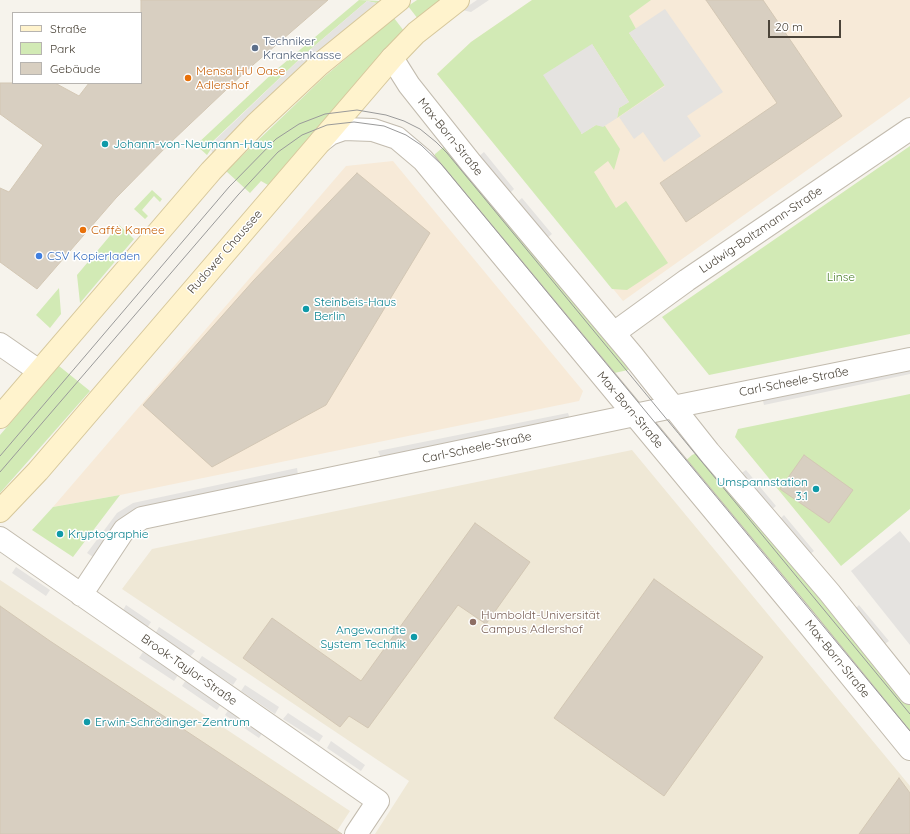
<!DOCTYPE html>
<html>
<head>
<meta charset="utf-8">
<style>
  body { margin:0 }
  #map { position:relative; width:910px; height:834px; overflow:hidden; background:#f6f3ec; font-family:Quicksand,sans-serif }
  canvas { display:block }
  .legend { position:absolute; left:12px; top:12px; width:130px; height:72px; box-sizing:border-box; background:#fff; border:1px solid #b7b4b0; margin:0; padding:5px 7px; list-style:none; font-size:12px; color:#4b4439 }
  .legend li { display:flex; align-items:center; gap:8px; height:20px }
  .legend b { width:20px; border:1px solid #b7b4b0 }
  .scale { position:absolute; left:768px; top:20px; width:73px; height:18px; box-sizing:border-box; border:2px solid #4b4439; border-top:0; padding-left:5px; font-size:12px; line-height:14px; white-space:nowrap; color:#4b4439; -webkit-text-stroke:3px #fff; paint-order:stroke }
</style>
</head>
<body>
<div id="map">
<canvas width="910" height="834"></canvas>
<ul class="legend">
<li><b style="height:5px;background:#fff3cd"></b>Straße</li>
<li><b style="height:11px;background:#d2eab5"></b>Park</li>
<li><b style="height:11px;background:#d8cfc1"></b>Gebäude</li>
</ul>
<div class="scale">20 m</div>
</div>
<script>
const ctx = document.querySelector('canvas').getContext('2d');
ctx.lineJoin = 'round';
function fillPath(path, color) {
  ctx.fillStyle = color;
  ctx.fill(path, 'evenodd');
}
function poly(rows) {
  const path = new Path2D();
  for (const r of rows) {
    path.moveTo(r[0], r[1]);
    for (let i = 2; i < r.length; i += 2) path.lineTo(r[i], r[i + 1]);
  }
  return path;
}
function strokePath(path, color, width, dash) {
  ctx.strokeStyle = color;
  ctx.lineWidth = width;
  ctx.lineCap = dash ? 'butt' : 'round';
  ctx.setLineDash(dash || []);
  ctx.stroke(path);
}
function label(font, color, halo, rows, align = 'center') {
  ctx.font = font + ' Quicksand,sans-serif';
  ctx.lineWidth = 3;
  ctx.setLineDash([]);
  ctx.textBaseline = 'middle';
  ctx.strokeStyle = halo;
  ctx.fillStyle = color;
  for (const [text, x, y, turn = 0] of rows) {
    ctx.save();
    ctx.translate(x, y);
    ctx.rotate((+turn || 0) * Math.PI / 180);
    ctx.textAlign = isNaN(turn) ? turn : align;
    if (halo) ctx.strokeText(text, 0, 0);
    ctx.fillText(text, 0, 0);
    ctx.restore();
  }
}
const commercial = poly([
  [532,0,910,0,910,97,623,301,437,74,471,42],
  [393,161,583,391,579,401,120,495,53,507,346,166]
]);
const education = poly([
  [632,450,910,786,910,834,375,834,409,781,122,589,152,549],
  [0,580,350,811,335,834,0,834]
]);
const green = poly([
  [359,0,380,1,376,3,367,1,305,54,211,143,211,149,207,155,196,145,276,70],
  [417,0,441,0,418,19,408,6],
  [532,0,651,0,629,16,636,29,629,33,665,85,617,118,619,108,629,102,592,44,581,134,596,125,605,126,620,149,614,170,608,161,594,172,616,208,626,201,668,263,627,290,612,289,437,74,471,42],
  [394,18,404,31,370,66,268,185,261,181,250,193,226,171,324,77],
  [446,145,630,367,628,370,610,374,434,160,435,154],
  [910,146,910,334,709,375,662,317],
  [152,190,162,199,160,202,154,196,142,210,148,216,145,219,134,209],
  [119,225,134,239,80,303,77,275],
  [59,288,61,314,50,328,36,315],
  [59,366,90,391,0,493,0,435],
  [910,394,910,509,841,566,735,437,738,429],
  [702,451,910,703,910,737,683,463,692,455],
  [120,495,73,557,32,530,53,507]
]);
const parking = poly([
  [477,0,489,0,471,12,462,10],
  [367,1,376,3,323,48,249,116,212,154,211,144,305,54],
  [665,9,723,92,687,116,701,136,664,162,643,132,634,139,619,117,665,86,629,33],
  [592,44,629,102,619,108,617,118,603,127,596,125,582,134,543,75],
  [484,152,514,189,509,194,478,157],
  [522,198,552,234,546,239,516,203],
  [910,367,910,374,764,405,762,397],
  [568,413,570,419,381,458,378,451],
  [297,468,298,475,136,509,121,520,93,557,87,553,117,513,133,503],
  [746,470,776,506,770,511,740,474],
  [784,515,814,551,808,556,778,521],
  [900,531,910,543,910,645,851,571],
  [16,567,50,590,46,596,12,573],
  [126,605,151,622,147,628,122,612],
  [859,605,889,641,882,646,853,611],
  [159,627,195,651,190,657,155,634],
  [143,652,178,675,174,681,139,658],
  [202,656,237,679,233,685,198,662],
  [186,680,221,704,217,710,182,686],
  [245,685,279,707,275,714,241,691],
  [229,709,263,732,259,738,225,715],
  [288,713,323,736,319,742,283,719],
  [331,741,365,765,361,771,327,748]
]);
const building = poly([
  [141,0,328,0,246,71,171,142,116,198,37,289,0,262,0,188,9,192,43,145,0,114,0,83,55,83,79,96,89,83,141,83,141,0],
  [706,0,763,0,842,116,686,222,660,183,777,103,706,0],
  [357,173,430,233,326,405,212,467,143,405,254,280,357,173],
  [804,455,853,490,829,523,780,489,804,455],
  [475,523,530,562,486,624,458,605,368,728,349,716,340,727,243,658,272,618,361,681,475,523],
  [654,579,763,657,664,796,554,718,654,579],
  [0,606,50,641,342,834,0,834,0,606],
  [899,778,910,793,910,834,859,834,899,778]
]);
const street = poly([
  [392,58,409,85,471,163,633,356,709,452,829,592,910,693],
  [321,141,330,134,344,129,373,130,397,138,423,160,804,619,910,749],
  [614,333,687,280,910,129],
  [0,344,39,371],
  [0,538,378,801,356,834],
  [81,595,124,530,142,518,673,407,910,359]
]);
const secondary = poly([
  [0,417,211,171,256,124,319,65,399,0],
  [0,511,38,471,392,58,416,33,458,0]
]);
const tram = poly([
  [0,456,229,187,276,139,299,124,325,114,357,110,386,115,404,121,420,129,436,142,447,153,910,714],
  [0,472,238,195,278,152,302,135,327,125,354,122,384,126,406,135,421,145,442,165,910,731]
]);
const markers = [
  [255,48,4,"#5c6f8a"],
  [188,78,4,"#e8710a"],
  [105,144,4,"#0f9aa8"],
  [83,230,4,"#e8710a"],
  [39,256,4,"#3f7fe0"],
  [306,309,4,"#0f9aa8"],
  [816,489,4,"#0f9aa8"],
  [60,534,4,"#0f9aa8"],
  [473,622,4,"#8d6e63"],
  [414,637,4,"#0f9aa8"],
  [87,722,4,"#0f9aa8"]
];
const serviceNames = [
  ["Techniker",263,41],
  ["Krankenkasse",263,55]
];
const foodNames = [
  ["Mensa HU Oase",196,71],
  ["Adlershof",196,85],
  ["Caffè Kamee",91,230]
];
const streetNames = [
  ["Max-Born-Straße",450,137,51],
  ["Ludwig-Boltzmann-Straße",761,230,-34],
  ["Rudower Chaussee",225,252,-49],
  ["Carl-Scheele-Straße",794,382,-11],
  ["Max-Born-Straße",630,410,50],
  ["Carl-Scheele-Straße",477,448,-12],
  ["Max-Born-Straße",837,659,51],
  ["Brook-Taylor-Straße",189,670,35]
];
const cultureNames = [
  ["Johann-von-Neumann-Haus",113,144],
  ["Steinbeis-Haus",314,302],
  ["Berlin",314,316],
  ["Umspannstation",808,482,"right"],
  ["3.1",808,496,"right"],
  ["Kryptographie",68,534],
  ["Angewandte",406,630,"right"],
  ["System Technik",406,644,"right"],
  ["Erwin-Schrödinger-Zentrum",95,722]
];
const shopNames = [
  ["CSV Kopierladen",47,256]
];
const parkNames = [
  ["Linse",841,277]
];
const educationNames = [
  ["Humboldt-Universität",481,615],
  ["Campus Adlershof",481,629]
];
fillPath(commercial, '#f7ead8');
fillPath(education, '#efe8d6');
fillPath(green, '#d2eab5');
fillPath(parking, '#e5e3e0');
fillPath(building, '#d8cfc1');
strokePath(building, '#d3c7b4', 1);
strokePath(street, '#c2bbae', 24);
strokePath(secondary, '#d6c79b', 24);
strokePath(street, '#fff', 22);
strokePath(secondary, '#fff3cd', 22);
strokePath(tram, '#9a9a9a', 1);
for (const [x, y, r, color] of markers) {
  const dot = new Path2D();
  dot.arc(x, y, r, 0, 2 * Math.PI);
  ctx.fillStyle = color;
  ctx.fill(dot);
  strokePath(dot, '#fff', 1.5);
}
label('12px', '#4e5e75', '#fff', serviceNames, 'left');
label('12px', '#c56008', '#fff', foodNames, 'left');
label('12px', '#4b4439', '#fff', streetNames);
label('12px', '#0d838f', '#fff', cultureNames, 'left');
label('12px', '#366cbe', '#fff', shopNames, 'left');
label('12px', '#4a7f2a', '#fff', parkNames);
label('12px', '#785e54', '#fff', educationNames, 'left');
</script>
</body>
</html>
